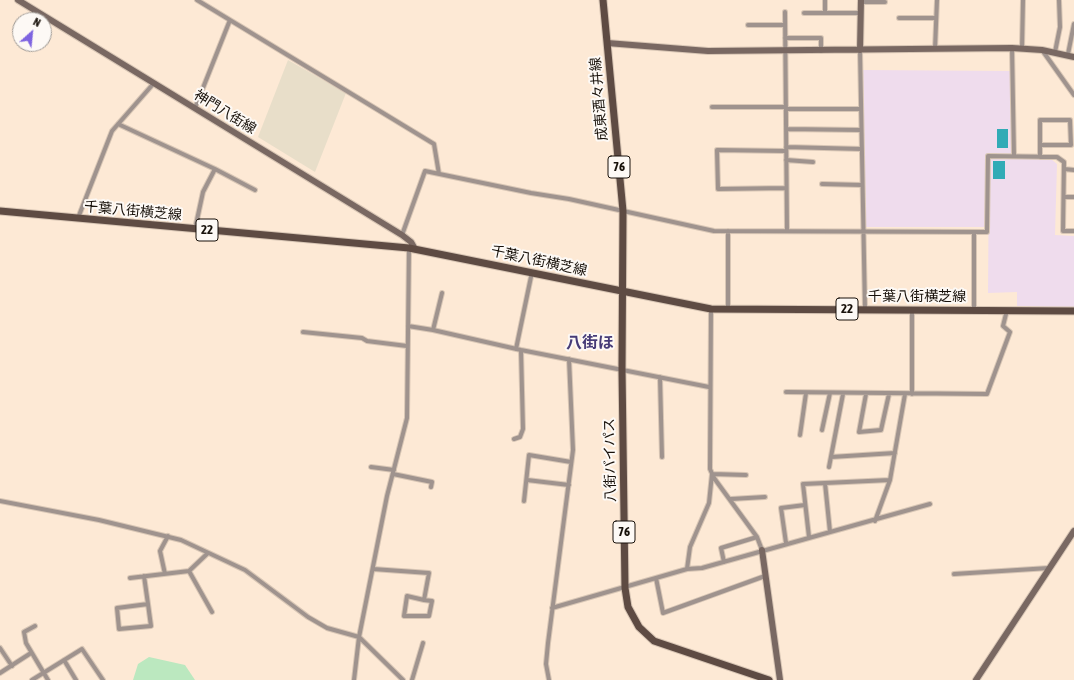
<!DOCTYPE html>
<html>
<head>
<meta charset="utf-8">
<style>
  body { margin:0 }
  #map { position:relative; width:1074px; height:680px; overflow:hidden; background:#fde9d5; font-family:"Asap Condensed",sans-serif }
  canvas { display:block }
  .north { position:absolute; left:12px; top:12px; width:40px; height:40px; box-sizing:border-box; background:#fdf9f5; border:1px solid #a19c97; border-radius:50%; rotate:27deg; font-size:11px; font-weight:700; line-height:16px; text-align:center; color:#18110a }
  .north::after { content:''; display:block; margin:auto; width:14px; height:18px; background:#7e64e0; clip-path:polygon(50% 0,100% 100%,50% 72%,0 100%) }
</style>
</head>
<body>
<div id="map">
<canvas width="1074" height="680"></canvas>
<div class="north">N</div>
</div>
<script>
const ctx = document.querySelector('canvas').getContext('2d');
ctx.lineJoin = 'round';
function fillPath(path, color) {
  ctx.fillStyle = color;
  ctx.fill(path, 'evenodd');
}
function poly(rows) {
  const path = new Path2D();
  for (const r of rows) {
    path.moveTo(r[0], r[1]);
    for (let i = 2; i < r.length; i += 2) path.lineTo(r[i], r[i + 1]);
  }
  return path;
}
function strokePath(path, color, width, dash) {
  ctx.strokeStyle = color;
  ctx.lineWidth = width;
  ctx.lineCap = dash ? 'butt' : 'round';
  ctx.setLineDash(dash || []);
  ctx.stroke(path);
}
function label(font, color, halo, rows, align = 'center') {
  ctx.font = font + ' "Asap Condensed","Noto Sans JP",sans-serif';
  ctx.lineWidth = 4;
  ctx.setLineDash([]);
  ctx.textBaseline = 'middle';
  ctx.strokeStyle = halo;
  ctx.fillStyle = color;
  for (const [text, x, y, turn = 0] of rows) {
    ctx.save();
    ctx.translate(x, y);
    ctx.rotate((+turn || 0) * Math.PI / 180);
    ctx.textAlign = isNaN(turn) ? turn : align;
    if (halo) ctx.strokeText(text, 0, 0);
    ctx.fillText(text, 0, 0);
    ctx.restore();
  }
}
const commercial = poly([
  [288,60,346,93,315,172,258,137]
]);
const education = poly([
  [863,70,1010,71,1012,155,986,154,985,227,866,227],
  [989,159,1051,159,1057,164,1055,235,1074,236,1074,308,1017,306,1017,292,988,293]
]);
const green = poly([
  [149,657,185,665,195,680,133,680,138,664]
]);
const water = poly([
  [997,129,1008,129,1008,148,997,148],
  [993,161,1005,161,1005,179,993,179]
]);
const street = poly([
  [197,0,434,144,439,174],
  [825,0,825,13],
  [861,2,885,2],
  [785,12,787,231],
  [804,13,861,13],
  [899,18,936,18],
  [748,25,785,25],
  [785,38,821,38,821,51],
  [1012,48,1014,156],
  [935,49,937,0],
  [1022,49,1023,0],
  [860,50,865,310],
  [1042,50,1074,95],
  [1055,52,1060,27,1059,0],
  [1068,54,1074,24],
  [712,107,786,107],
  [195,108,230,20],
  [786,109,861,109],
  [118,124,215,169,255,190],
  [786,129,861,130],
  [786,147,862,149],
  [786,151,717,150,718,189,786,188],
  [1040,157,1040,120,1070,120,1071,145,1040,145],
  [786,160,813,162],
  [1064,169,1074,170],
  [822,184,862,185],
  [1064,197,1074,197],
  [78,218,112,131,154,83],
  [195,229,203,192,215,169],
  [402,235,425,171,531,193,569,199,714,231,987,232,988,156,1057,157,1064,162,1063,231,1074,231],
  [711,309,710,469,714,478,757,537,762,550],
  [728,309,728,231],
  [974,310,974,232],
  [408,326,433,330,521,350,709,387],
  [433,330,442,293],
  [303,332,362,338,367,341,407,346],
  [516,349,532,272],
  [660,377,662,457],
  [786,392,987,394,1010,332,1003,326,1007,310],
  [866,394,859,432,881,430,889,394],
  [912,394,912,310],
  [822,430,830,393],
  [800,435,806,393],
  [514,439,520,437,523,429,521,350],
  [831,457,895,453],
  [371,467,394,470],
  [829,467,843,394],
  [393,474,432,482,431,487],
  [527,480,569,485],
  [825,483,830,532],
  [731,499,765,497],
  [0,501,99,520,181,540,245,570,308,617,327,628,359,637,403,680],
  [524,501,529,455,571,462],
  [875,521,890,480,905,394],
  [809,537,803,484,890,480],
  [786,543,781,508,805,505],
  [724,562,721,548,757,537],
  [373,569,429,573,424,600,407,596,404,616,429,616,432,601,424,600],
  [687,569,690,547,709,503,712,474,746,475],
  [189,571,212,612],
  [165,574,160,551,168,536],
  [954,574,1049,568],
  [144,576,148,604,151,626,119,629,117,608,148,604],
  [130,578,189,571,208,553],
  [656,578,663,613,765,576],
  [552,608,687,569,702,568,930,504],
  [35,626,24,632,26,643,48,680],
  [0,648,12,666],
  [64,660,76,680],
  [0,673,31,653],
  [32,680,82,649,103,680],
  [354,680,359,637,387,496,407,418,409,248],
  [412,680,423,643],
  [549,680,546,664,548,643,573,450,569,359]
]);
const secondary = poly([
  [18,0,402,235,411,242,415,249],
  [607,43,708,51,1012,48,1042,50,1074,57],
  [860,50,861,0],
  [762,550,780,680],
  [976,680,1074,531]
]);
const primary = poly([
  [603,0,623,211,622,369,625,588,628,607,639,627,654,641,769,680],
  [0,211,409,248,711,309,1074,311]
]);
const shields = [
  [619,167,22],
  [207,230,22],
  [847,309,22],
  [624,532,22]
];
const shieldNames = [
  ["76",619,167],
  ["22",207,230],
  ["22",847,309],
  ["76",624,532]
];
const streetNames = [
  ["成東酒々井線",599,99,-95],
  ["神門八街線",225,112,32],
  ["千葉八街横芝線",133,211,5],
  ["千葉八街横芝線",539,261,12],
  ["千葉八街横芝線",917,297],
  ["八街バイパス",610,460,-91]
];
const quarterNames = [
  ["八街ほ",590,343]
];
fillPath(commercial, '#e8dec9');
fillPath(education, '#efdced');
fillPath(green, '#bbe8bf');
fillPath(water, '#31abb6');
strokePath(street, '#d8c6b5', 6);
strokePath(secondary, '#d8c6b5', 8);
strokePath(primary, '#d8c6b5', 9);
strokePath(street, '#9f938e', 4);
strokePath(secondary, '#796862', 6);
strokePath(primary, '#5e4b43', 7);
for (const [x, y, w] of shields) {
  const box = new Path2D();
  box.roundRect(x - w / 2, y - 11, w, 22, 3);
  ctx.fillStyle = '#fdf9f5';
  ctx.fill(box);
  strokePath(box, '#18110a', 1);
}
label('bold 13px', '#18110a', null, shieldNames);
label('14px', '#18110a', '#fdf9f5', streetNames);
label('bold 16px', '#463b77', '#fdf9f5', quarterNames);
</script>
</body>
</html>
